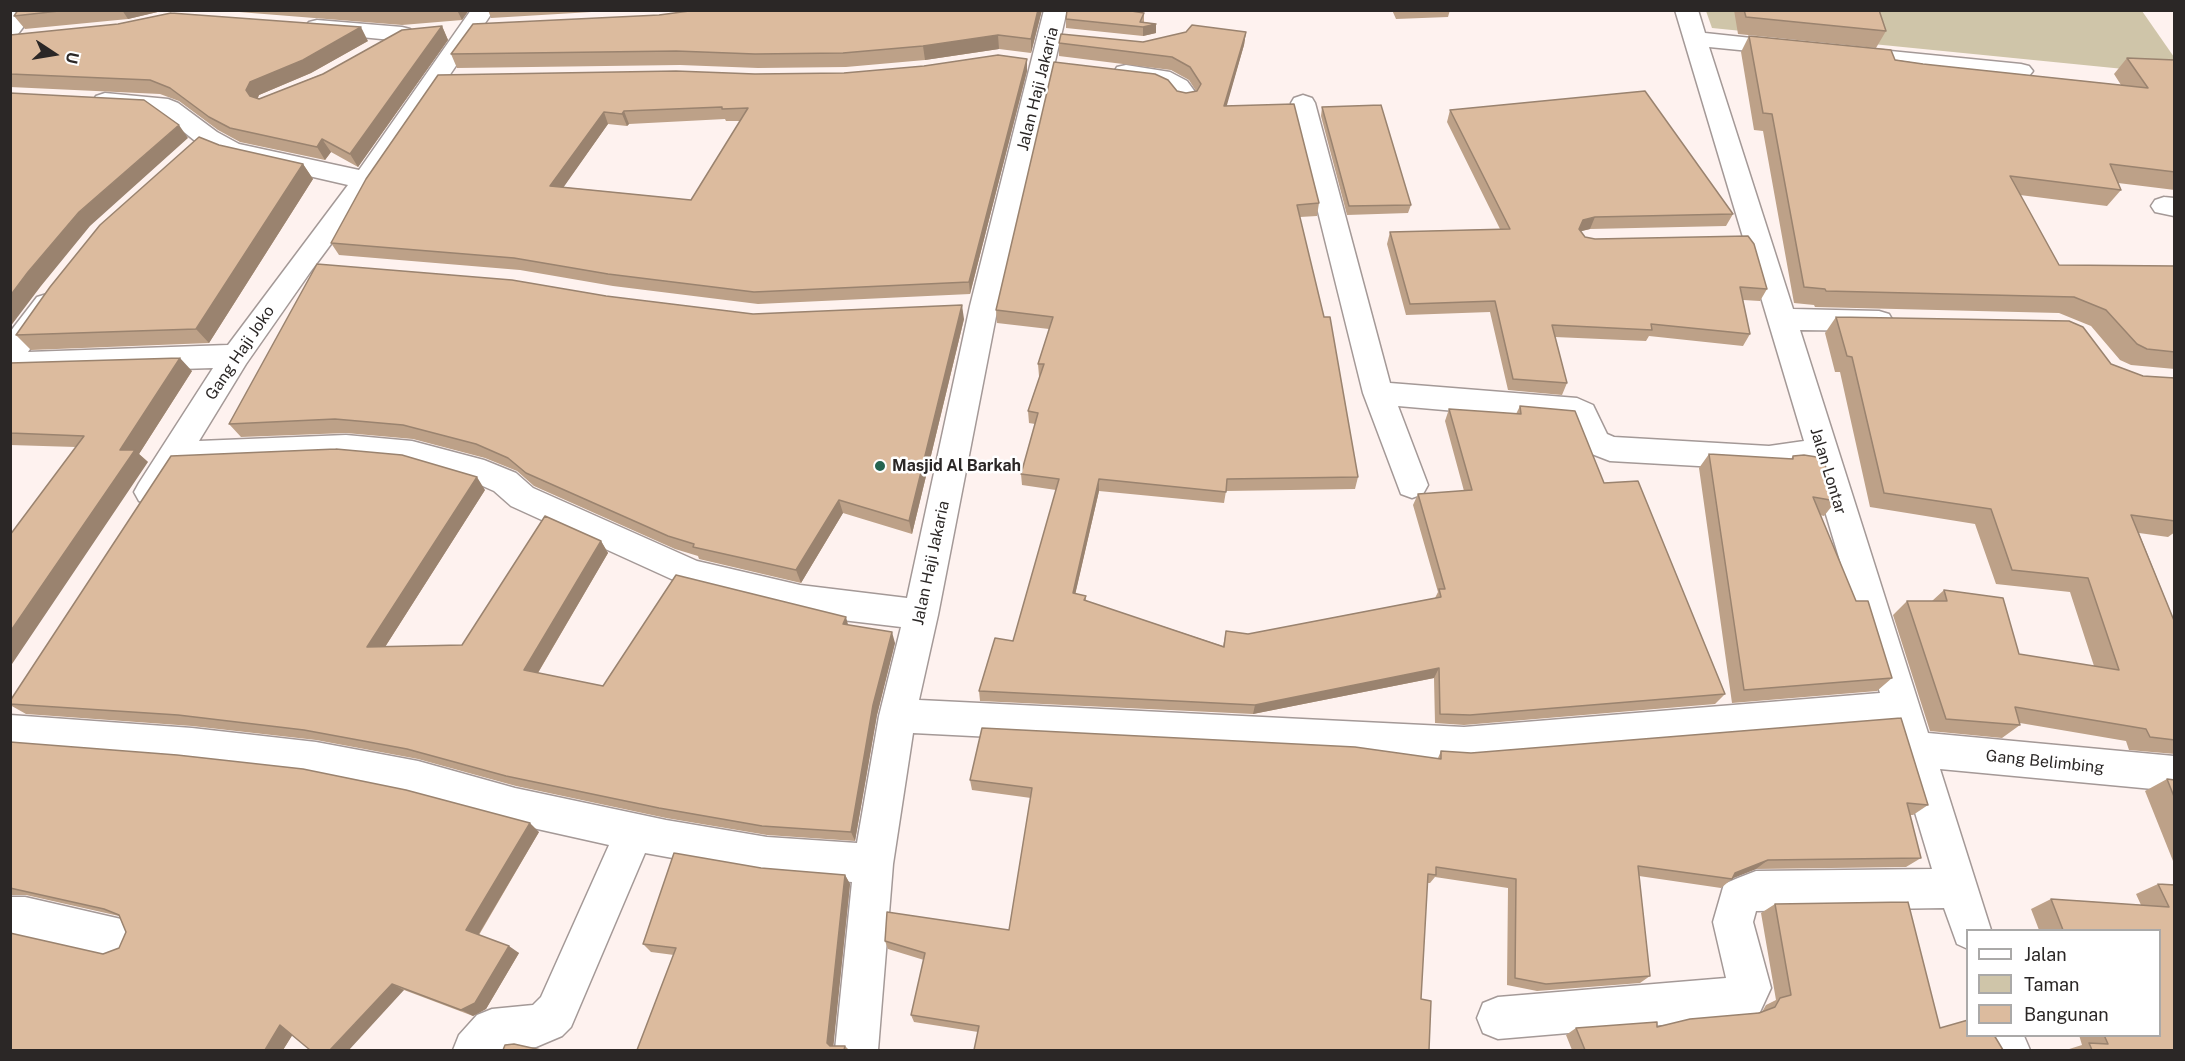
<!DOCTYPE html>
<html>
<head>
<meta charset="utf-8">
<style>
  body { margin:0 }
  #map { position:relative; width:2185px; height:1061px; overflow:hidden; background:#fef2ef; font-family:"Public Sans",sans-serif }
  canvas { display:block }
  .frame { position:absolute; inset:0; border:12px solid #2b2726; pointer-events:none }
  .legend { position:absolute; left:1966px; top:929px; width:195px; height:108px; box-sizing:border-box; background:#fff; border:2px solid #aaa9a8; margin:0; padding:8px 10px; list-style:none; font-size:18px; color:#2b2726 }
  .legend li { display:flex; align-items:center; gap:12px; height:30px }
  .legend b { width:30px; border:2px solid #aaa9a8 }
  .north { position:absolute; left:24px; top:24px; width:60px; height:60px; -webkit-text-stroke:4px #fff; paint-order:stroke; rotate:102deg; font-size:16px; font-weight:700; line-height:24px; text-align:center; color:#2b2726 }
  .north::after { content:''; display:block; margin:auto; width:21px; height:27px; background:#2b2726; clip-path:polygon(50% 0,100% 100%,50% 72%,0 100%) }
</style>
</head>
<body>
<div id="map">
<canvas width="2185" height="1061"></canvas>
<div class="frame"></div>
<ul class="legend">
<li><b style="height:8px;background:#fff"></b>Jalan</li>
<li><b style="height:16px;background:#cfc5a9"></b>Taman</li>
<li><b style="height:16px;background:#dcbb9e"></b>Bangunan</li>
</ul>
<div class="north">U</div>
</div>
<script>
const ctx = document.querySelector('canvas').getContext('2d');
ctx.lineJoin = 'round';
function fillPath(path, color) {
  ctx.fillStyle = color;
  ctx.fill(path, 'evenodd');
}
function poly(rows) {
  const path = new Path2D();
  for (const r of rows) {
    path.moveTo(r[0], r[1]);
    for (let i = 2; i < r.length; i += 2) path.lineTo(r[i], r[i + 1]);
  }
  return path;
}
function strokePath(path, color, width, dash) {
  ctx.strokeStyle = color;
  ctx.lineWidth = width;
  ctx.lineCap = dash ? 'butt' : 'round';
  ctx.setLineDash(dash || []);
  ctx.stroke(path);
}
function label(font, color, halo, rows, align = 'center') {
  ctx.font = font + ' "Public Sans",sans-serif';
  ctx.lineWidth = 5;
  ctx.setLineDash([]);
  ctx.textBaseline = 'middle';
  ctx.strokeStyle = halo;
  ctx.fillStyle = color;
  for (const [text, x, y, turn = 0] of rows) {
    ctx.save();
    ctx.translate(x, y);
    ctx.rotate((+turn || 0) * Math.PI / 180);
    ctx.textAlign = isNaN(turn) ? turn : align;
    if (halo) ctx.strokeText(text, 0, 0);
    ctx.fillText(text, 0, 0);
    ctx.restore();
  }
}
const green = poly([
  [1706,11,2142,11,2174,57,2174,74,1712,28]
]);
const minor = poly([
  [13,10,36,10,18,34,10,36,10,13,13,10],
  [471,10,494,10,374,186,311,271,246,364,199,441,346,435,412,441,484,460,516,473,533,488,697,561,800,585,907,598,970,306,1044,10,1067,10,998,306,938,615,919,700,1464,727,1880,693,1811,465,1769,470,1610,461,1584,451,1570,421,1398,406,1428,485,1423,494,1412,498,1401,494,1363,393,1291,103,1294,98,1303,95,1312,98,1315,103,1390,383,1577,398,1593,405,1607,434,1614,437,1769,446,1804,441,1675,10,1698,10,1705,33,1798,43,1802,48,1798,53,1790,55,1709,47,1793,309,1879,311,1889,314,1893,321,1889,328,1879,331,1800,330,1928,733,2174,756,2174,791,1940,769,1991,930,1968,930,1968,949,1957,944,1944,908,1756,911,1753,922,1771,988,1760,1012,1745,1018,1498,1039,1483,1033,1477,1018,1483,1003,1498,997,1726,978,1713,922,1724,884,1738,878,1756,871,1932,869,1889,726,1464,761,913,733,893,864,878,1050,835,1050,852,882,767,875,645,853,571,1027,562,1036,536,1047,502,1050,453,1050,459,1035,477,1015,492,1009,533,1005,541,997,609,845,515,824,418,797,316,776,192,762,10,749,10,715,192,728,316,742,418,761,515,788,666,820,767,837,857,843,879,716,901,627,800,615,691,588,511,506,494,491,476,483,412,465,346,459,183,466,161,501,150,505,139,501,134,492,139,483,213,368,19,374,10,371,10,332,37,297,47,294,57,297,61,304,28,352,228,345,348,185,222,156,199,144,160,113,96,106,93,101,96,96,105,93,168,99,178,103,217,132,239,144,359,170,471,10],
  [317,20,402,27,410,29,414,34,410,39,402,41,309,32,305,27,309,22,317,20],
  [1850,47,2021,64,2029,66,2033,71,2029,76,2021,78,1842,59,1838,54,1842,49,1850,47],
  [1126,65,1170,72,1187,81,1198,96,1195,101,1186,103,1177,101,1169,91,1155,83,1117,77,1114,72,1117,67,1126,65],
  [2164,197,2174,198,2174,216,2155,212,2151,206,2155,200,2164,197],
  [10,897,25,897,121,919,135,925,141,939,135,953,121,959,25,937,10,937,10,897],
  [1982,1036,2024,1036,2030,1050,1987,1050,1982,1036]
]);
const wall = poly([
  [18,10,166,10,128,19,25,29,14,16],
  [214,10,469,10,462,20,402,25],
  [488,10,625,10,491,18],
  [1042,10,1031,53,999,49,925,60,846,67,758,68,680,65,457,68,451,54,659,15],
  [1392,10,1450,10,1448,17,1396,19],
  [1734,10,1879,10,1886,31,1876,48,1738,34],
  [1144,13,1144,22,1156,24,1156,33,1143,36,1066,28,1066,19],
  [442,26,448,40,358,167,331,152,325,160,240,142,218,130,179,101,160,94,10,87,10,35,368,41,311,73,259,95,258,98,259,99],
  [1246,32,1244,45,1226,106,1319,203,1317,216,1300,217,1358,477,1355,489,1226,491,1224,503,1099,491,1075,594,1086,596,1086,601,1223,646,1226,631,1248,634,1435,598,1438,592,1413,505,1418,494,1464,491,1445,421,1449,409,1516,414,1520,406,1604,483,1725,694,1715,704,1464,725,1435,723,1434,678,1253,714,980,701,979,691,1013,641,1056,490,1022,485,1021,474,1035,424,1029,423,1028,411,1040,376,1039,376,1038,364,1049,329,997,323,996,310,1177,91,1186,93,1196,91,1189,80,1171,70,1059,56,1059,43,1143,42],
  [1749,36,1923,64,2121,85,2114,74,2127,58,2175,60,2175,190,2118,183,2121,190,2107,206,2020,195,2059,265,2175,266,2175,369,2131,365,2120,360,2091,326,2059,313,1815,307,1814,305,1794,303,1763,131,1754,130,1741,52],
  [1027,71,970,294,758,304,613,286,520,270,339,255,331,243,438,75,755,74],
  [725,119,726,121,740,121,691,200,563,187,608,124,627,126,629,124],
  [1322,107,1411,205,1408,213,1347,215,1321,116],
  [1450,110,1733,214,1726,226,1590,229,1581,231,1585,237,1767,289,1760,301,1743,300,1750,334,1743,346,1649,336,1646,341,1555,337,1567,383,1562,395,1508,390,1490,312,1406,315,1387,244,1390,232,1500,229,1447,122],
  [219,145,303,164,313,179,209,343,31,350,16,335],
  [606,296,753,314,964,319,912,534,843,513,801,583,699,559,698,556,675,549,534,486,517,471,485,458,413,439,346,433,241,437,229,424],
  [1836,317,2111,364,2143,376,2175,378,2175,532,2168,537,2139,533,2175,623,2175,754,2129,750,2126,741,2020,723,2020,725,2002,738,1930,731,1893,615,1907,601,1932,601,1944,590,2019,654,2094,666,2070,592,1996,584,1975,524,1870,507,1840,372,1835,372,1825,333],
  [10,363,192,371,139,454,148,462,76,447,10,445],
  [1709,454,1791,459,1793,456,1836,501,1824,516,1820,515,1856,601,1892,678,1877,691,1732,703,1699,468],
  [485,490,385,647,462,645,601,541,608,553,538,673,603,686,848,625,895,643,877,715,855,841,767,835,666,818,516,786,418,759,316,740,192,726,26,714,10,705,10,701],
  [10,742,539,832,479,935,519,953,486,1009,473,1016,404,990,292,1035,283,1050,103,954,119,948,126,932,119,916,26,895,10,895],
  [1441,751,1928,805,1913,815,1910,815,1921,858,1906,867,1756,869,1733,878,1721,888,1639,876,1650,976,1640,983,1537,991,1507,985,1508,888,1435,877,1430,883,1427,883,978,1032,914,1022,911,1015,924,960,888,949,885,941,1009,930,1031,798,972,790,970,780,1438,758],
  [2167,779,2175,780,2175,866,2145,791],
  [761,868,845,875,850,884,833,1046,845,1046,849,1050,637,1050,674,955,651,952,643,944],
  [2158,884,2175,885,2175,1050,2066,1050,2082,1045,2079,1035,2160,1035,2160,930,2039,930,2031,909,2051,899,2141,905,2136,894],
  [1775,904,1940,1028,2003,1050,1572,1050,1566,1035,1576,1028,1657,1027,1762,1012,1766,1005,1776,1000,1761,913]
]);
const shadedWall = poly([
  [122,10,166,10,128,19],
  [457,10,469,10,462,20],
  [1038,10,1042,10,1031,53,1031,39],
  [1156,24,1156,33,1143,36,1143,27],
  [442,26,448,40,358,167,350,154],
  [361,27,368,41,311,73,259,95,255,103,246,90,250,82],
  [1246,32,1244,45,1223,119,1224,106],
  [998,35,999,49,925,60,923,46],
  [1027,59,1027,71,970,294,969,282],
  [624,111,629,124,627,126,622,114],
  [604,112,608,124,556,198,550,186],
  [179,125,188,138,90,226,41,286,10,327,10,296,28,272,79,212],
  [322,139,331,152,325,160,317,147],
  [303,164,313,179,209,343,196,329],
  [1595,217,1590,229,1578,232,1583,220],
  [962,305,964,319,912,534,909,521],
  [180,358,192,371,139,454,148,462,10,667,10,632,120,450],
  [477,477,485,490,378,658,367,647],
  [1099,479,1099,491,1073,604,1073,593],
  [839,500,843,513,801,583,796,570],
  [601,541,608,553,533,681,524,670],
  [846,617,849,628,843,624],
  [892,632,895,643,877,715,855,841,851,832,873,705],
  [1439,668,1434,678,1253,714,1255,705],
  [530,823,539,832,477,937,466,930],
  [1768,860,1756,869,1731,879,1735,873],
  [845,875,850,884,833,1050,827,1043],
  [509,946,519,953,486,1009,473,1016,461,1010],
  [392,984,404,990,349,1050,330,1050],
  [280,1025,295,1031,283,1050,265,1050]
]);
const building = poly([
  [18,10,68,10,14,16,18,10],
  [697,10,1038,10,1031,39,998,35,923,46,843,53,755,54,676,51,451,54,473,24,659,15,697,10],
  [1067,10,1125,10,1144,13,1140,22,1156,24,1143,27,1066,19,1067,10],
  [1744,10,1879,10,1886,31,1746,17,1744,10],
  [171,13,361,27,303,60,250,82,246,90,250,96,259,99,323,74,402,30,442,26,350,154,322,139,317,147,230,128,209,117,170,88,150,80,10,74,10,35,118,24,171,13],
  [1192,25,1246,32,1224,106,1294,104,1319,203,1297,205,1324,317,1330,317,1358,477,1227,479,1226,492,1099,479,1073,593,1086,596,1084,600,1224,647,1226,631,1248,634,1441,597,1439,589,1445,589,1418,494,1472,490,1449,409,1521,414,1520,406,1575,411,1604,483,1638,481,1725,694,1470,715,1440,714,1439,668,1255,705,979,691,995,638,1013,641,1059,479,1021,474,1038,413,1028,411,1044,364,1038,364,1053,317,996,310,1054,62,1155,74,1168,80,1177,91,1186,93,1197,91,1201,84,1190,67,1172,57,1059,43,1061,34,1143,42,1186,32,1192,25],
  [1749,36,1891,50,1895,60,1923,64,2148,88,2127,58,2175,60,2175,172,2110,164,2121,190,2010,176,2059,265,2175,266,2175,352,2147,349,2137,344,2106,310,2074,297,1826,291,1825,289,1804,287,1772,114,1763,113,1749,36],
  [998,55,1027,59,969,282,754,292,608,274,514,258,331,243,366,179,438,75,676,71,755,74,844,73,924,66,998,55],
  [722,107,722,109,748,108,691,200,550,186,604,112,622,114,624,111,722,107],
  [1645,91,1733,214,1595,217,1583,220,1579,229,1585,237,1595,239,1748,236,1754,244,1767,289,1740,287,1750,334,1651,324,1652,330,1552,325,1567,383,1513,379,1495,301,1410,304,1390,232,1510,229,1450,110,1645,91],
  [10,93,144,100,179,125,79,212,28,272,10,296,10,93],
  [1381,105,1411,205,1349,206,1322,107,1381,105],
  [199,137,219,145,303,164,196,329,16,335,50,287,100,225,199,137],
  [317,264,512,280,606,296,753,314,962,305,909,521,839,500,796,570,693,547,694,544,668,536,526,473,508,458,476,444,403,425,335,419,229,424,317,264],
  [1836,317,2069,321,2083,327,2111,364,2143,376,2175,378,2175,521,2131,515,2175,623,2175,740,2150,737,2146,729,2015,707,2020,725,1946,719,1907,601,1947,601,1944,590,2003,598,2019,654,2119,670,2088,578,2012,570,1991,509,1884,493,1852,357,1847,356,1836,317],
  [180,358,120,450,135,450,10,632,10,535,84,436,10,433,10,363,180,358],
  [336,449,402,455,477,477,367,647,462,645,545,516,601,541,524,670,603,686,676,575,846,617,843,624,892,632,873,705,851,832,762,826,659,808,506,776,407,749,304,730,178,715,10,704,10,701,171,456,336,449],
  [1709,454,1793,459,1793,456,1804,455,1823,458,1836,501,1813,497,1856,601,1868,601,1892,678,1744,690,1709,454],
  [1901,718,1928,805,1907,803,1921,858,1768,860,1735,873,1732,879,1638,866,1650,976,1546,984,1515,978,1516,879,1436,867,1436,875,1428,874,1421,999,1431,1001,1429,1050,974,1050,979,1026,911,1015,925,953,885,941,887,912,1009,930,1032,788,970,780,982,728,1355,747,1441,759,1441,751,1471,753,1901,718],
  [10,742,177,755,303,769,406,790,530,823,466,930,509,946,475,1003,461,1010,392,984,330,1050,310,1050,280,1025,265,1050,10,1050,10,933,103,954,119,948,126,932,119,915,104,909,10,888,10,742],
  [2167,779,2175,780,2175,799,2167,779],
  [674,853,761,868,845,875,827,1043,830,1046,845,1046,844,1050,637,1050,676,948,643,944,674,853],
  [2158,884,2175,885,2175,1050,2092,1050,2089,1043,2108,1044,2104,1035,2160,1035,2160,930,2063,930,2051,899,2169,907,2158,884],
  [1908,902,1940,1028,1968,1020,1968,1035,1994,1035,2003,1050,1585,1050,1576,1028,1657,1022,1657,1027,1690,1019,1759,1013,1775,1007,1780,998,1791,995,1775,904,1908,902],
  [514,1044,541,1050,503,1050,505,1045,514,1044]
]);
const markers = [
  [880,466,6,"#246350"]
];
const streetNames = [
  ["Jalan Haji Jakaria",1038,89,-76],
  ["Gang Haji Joko",240,353,-56],
  ["Jalan Lontar",1828,471,73],
  ["Jalan Haji Jakaria",931,563,-78],
  ["Gang Belimbing",2045,762,6]
];
const poiNames = [
  ["Masjid Al Barkah",892,466]
];
fillPath(green, '#cfc5a9');
strokePath(minor, '#a49997', 3);
fillPath(minor, '#fff');
fillPath(wall, '#bda188');
fillPath(shadedWall, '#9a836f');
fillPath(building, '#dcbb9e');
strokePath(building, '#9a836f', 1.5);
for (const [x, y, r, color] of markers) {
  const dot = new Path2D();
  dot.arc(x, y, r, 0, 2 * Math.PI);
  ctx.fillStyle = color;
  ctx.fill(dot);
  strokePath(dot, '#fff', 2);
}
label('16px', '#2b2726', '#fff', streetNames);
label('bold 16px', '#2b2726', '#fff', poiNames, 'left');
</script>
</body>
</html>
